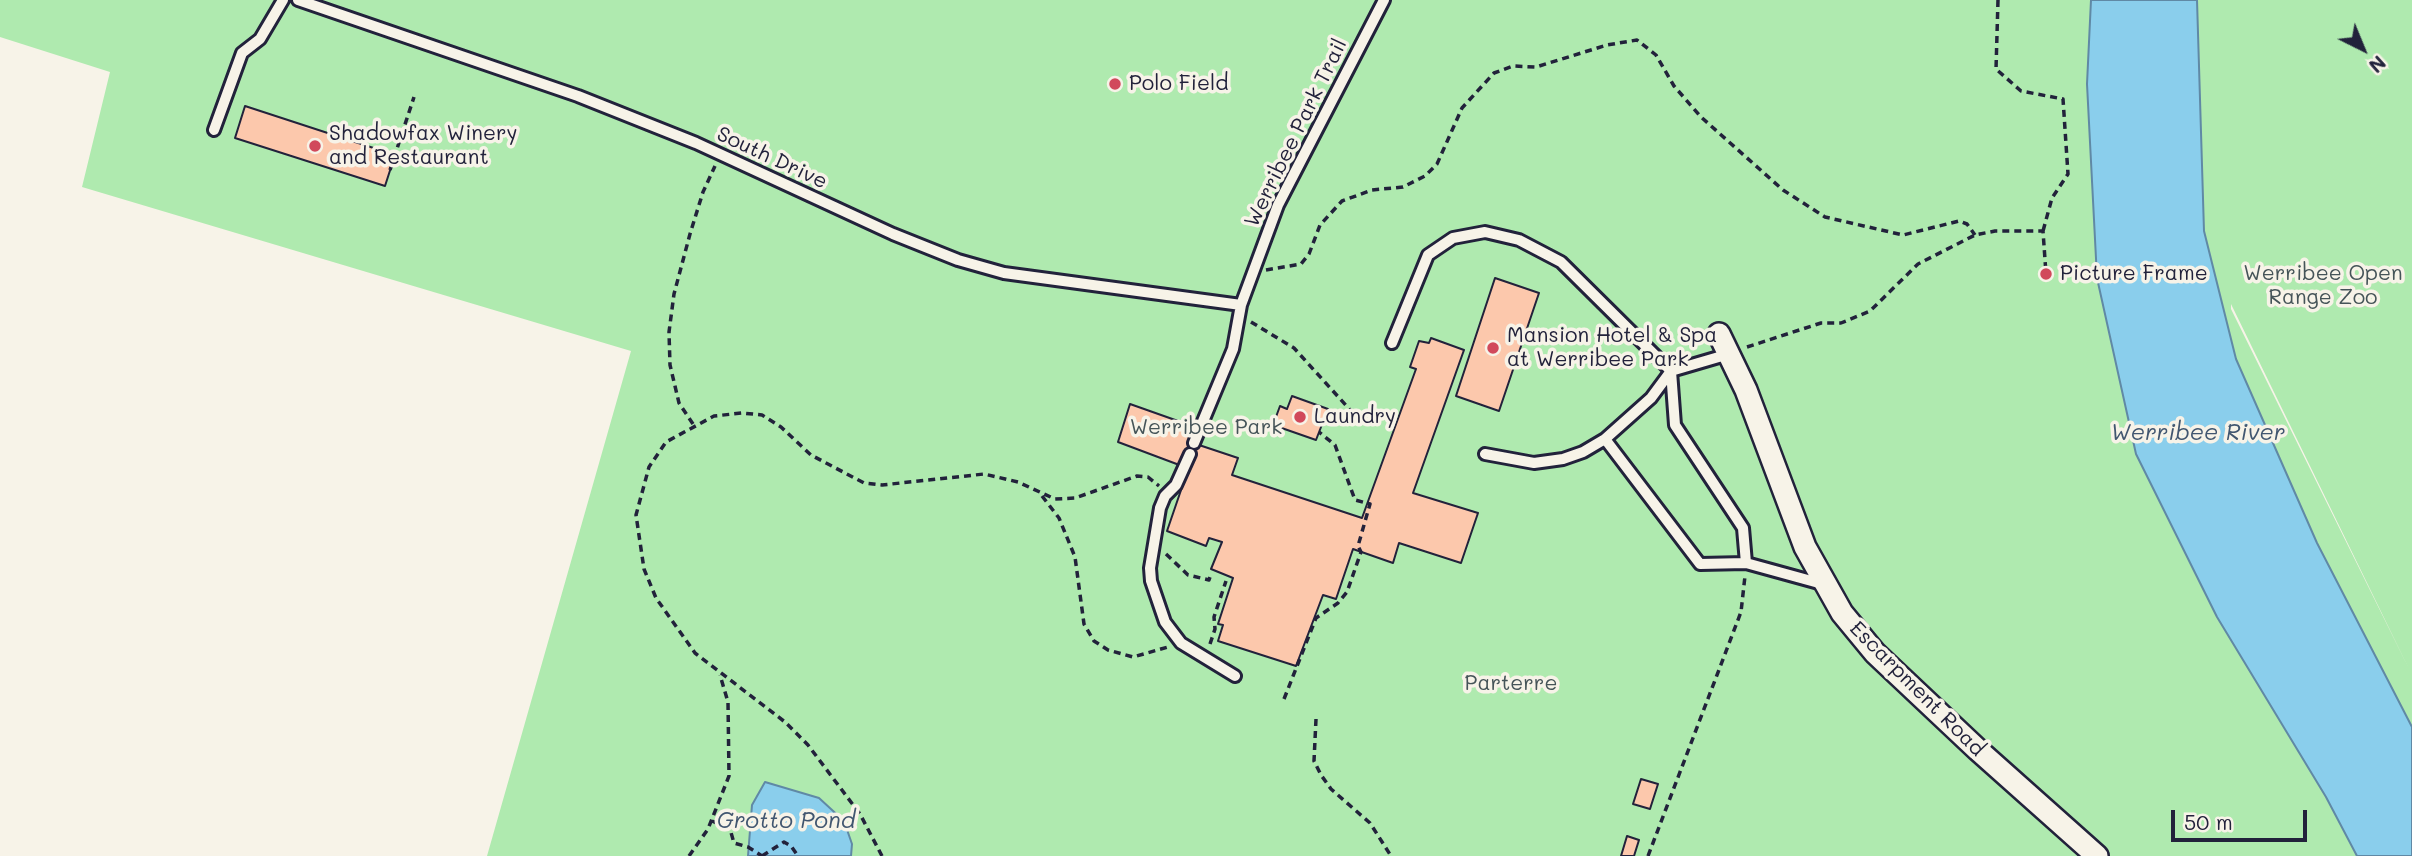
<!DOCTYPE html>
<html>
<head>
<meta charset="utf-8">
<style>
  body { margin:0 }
  #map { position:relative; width:2412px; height:856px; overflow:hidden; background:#f7f3e8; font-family:Mali,sans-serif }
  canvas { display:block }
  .north { position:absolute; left:2328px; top:14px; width:70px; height:70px; -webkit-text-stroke:5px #f7f3e8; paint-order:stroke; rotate:137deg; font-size:19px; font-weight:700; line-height:28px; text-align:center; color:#22223b }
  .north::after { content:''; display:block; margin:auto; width:24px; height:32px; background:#22223b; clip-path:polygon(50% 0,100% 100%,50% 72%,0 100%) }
  .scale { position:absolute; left:2171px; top:810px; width:136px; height:32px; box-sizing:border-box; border:4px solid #22223b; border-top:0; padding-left:9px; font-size:21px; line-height:24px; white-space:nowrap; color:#22223b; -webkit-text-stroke:5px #f7f3e8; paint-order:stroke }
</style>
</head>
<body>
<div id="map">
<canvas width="2412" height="856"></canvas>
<div class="north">N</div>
<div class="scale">50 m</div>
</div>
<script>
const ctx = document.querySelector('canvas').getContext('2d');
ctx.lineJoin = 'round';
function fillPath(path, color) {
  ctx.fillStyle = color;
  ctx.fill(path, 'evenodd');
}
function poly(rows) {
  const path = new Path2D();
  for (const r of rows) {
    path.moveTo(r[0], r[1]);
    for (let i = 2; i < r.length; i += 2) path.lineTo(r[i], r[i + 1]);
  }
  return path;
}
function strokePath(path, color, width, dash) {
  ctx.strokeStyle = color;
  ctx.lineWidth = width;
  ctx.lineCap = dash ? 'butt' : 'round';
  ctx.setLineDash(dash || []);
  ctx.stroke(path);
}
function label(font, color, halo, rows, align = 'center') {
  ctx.font = font + ' Mali,sans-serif';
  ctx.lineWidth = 7;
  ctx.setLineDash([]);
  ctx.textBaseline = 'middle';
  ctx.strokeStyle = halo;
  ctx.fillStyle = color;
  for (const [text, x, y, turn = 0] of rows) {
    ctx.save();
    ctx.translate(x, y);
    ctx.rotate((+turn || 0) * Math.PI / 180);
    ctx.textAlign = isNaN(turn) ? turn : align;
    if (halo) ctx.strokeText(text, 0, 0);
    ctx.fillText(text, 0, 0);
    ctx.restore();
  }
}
const green = poly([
  [0,0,2412,0,2412,856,487,856,631,351,82,187,110,72,0,37],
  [2231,304,2409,669,2231,309]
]);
const water = poly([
  [2091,0,2197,0,2204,231,2236,359,2317,543,2412,727,2412,856,2357,856,2326,797,2217,617,2136,454,2097,278,2087,84,2091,0],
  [765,782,819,798,844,821,852,844,851,856,748,856,752,805,765,782]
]);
const building = poly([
  [245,106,395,155,385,186,235,138,245,106],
  [1495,278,1539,293,1499,411,1456,396,1495,278],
  [1431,338,1464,350,1413,493,1478,513,1461,563,1399,543,1393,563,1353,549,1336,599,1323,595,1296,666,1218,641,1223,625,1218,624,1233,578,1211,569,1222,542,1209,538,1206,546,1167,531,1193,455,1182,466,1118,442,1130,404,1195,427,1190,442,1238,458,1232,475,1362,518,1416,369,1410,367,1419,341,1429,343,1431,338],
  [1292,396,1328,409,1316,440,1273,425,1280,406,1287,409,1292,396],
  [1641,779,1658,784,1650,809,1633,804,1641,779],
  [1627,836,1639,840,1634,856,1621,856,1627,836]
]);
const path = poly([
  [1998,0,1996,69,2021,91,2063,99,2068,174,2052,198,2043,231],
  [390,170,414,97],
  [1266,270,1301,264,1309,254,1320,225,1342,201,1372,190,1403,187,1425,176,1437,164,1462,108,1494,73,1513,66,1536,67,1607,45,1637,40,1656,55,1674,86,1701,117,1783,190,1825,217,1903,235,1959,221,1967,224,1975,235],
  [1251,322,1294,348,1352,412,1373,421],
  [1747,347,1821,323,1841,323,1870,311,1918,264,1975,235,1995,231,2043,231,2046,274],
  [693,424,679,403,670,365,669,332,674,294,690,234,703,192,715,166],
  [1042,496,1059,518,1075,557,1084,624,1094,641,1108,650,1133,657,1168,647],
  [1166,554,1188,575,1209,580,1211,574],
  [1210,644,1215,629,1214,617,1226,581],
  [1284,699,1316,618,1338,603,1347,592,1361,552,1358,546,1370,504,1355,500,1335,445,1319,432],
  [1316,719,1314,761,1321,775,1331,789,1370,823,1391,856],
  [712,821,730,829,734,843,748,847,762,856],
  [689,856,708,829,729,776,728,702,720,675],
  [762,856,784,842,791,846,798,856],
  [882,856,860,814,808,745,785,722,695,653,656,598,644,569,636,515,649,467,666,442,714,416,742,413,762,415,781,427,811,455,864,483,882,485,984,474,1018,482,1055,499,1075,498,1137,476,1148,477,1159,486],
  [1648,856,1741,612,1745,576]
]);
const lane = poly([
  [298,0,578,96,696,143,893,234,958,260,1004,273,1241,305],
  [214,130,242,53,260,39,283,0],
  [1392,343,1428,255,1453,238,1485,232,1519,240,1561,262,1671,371,1675,425,1743,528,1746,563,1826,585],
  [1605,439,1700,564,1746,563],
  [1194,443,1233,349,1241,305,1278,205,1384,0],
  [1190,454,1176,485,1165,496,1160,508,1150,568,1151,581,1165,622,1181,643,1235,676],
  [1485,454,1534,463,1563,459,1583,452,1605,439,1651,398,1671,371,1729,354]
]);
const street = poly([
  [1719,334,1746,390,1805,547,1842,613,1875,653,1978,750,2097,856]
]);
const markers = [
  [1115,84,7,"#d1495b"],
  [315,146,7,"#d1495b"],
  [2046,274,7,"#d1495b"],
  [1493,348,7,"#d1495b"],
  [1300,417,7,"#d1495b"]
];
const poiNames = [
  ["Polo Field",1129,84],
  ["Shadowfax Winery",329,134],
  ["and Restaurant",329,158],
  ["Picture Frame",2060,274],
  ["Mansion Hotel & Spa",1507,336],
  ["at Werribee Park",1507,360],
  ["Laundry",1314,417]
];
const streetNames = [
  ["Werribee Park Trail",1296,133,-64],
  ["South Drive",772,158,25],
  ["Escarpment Road",1917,689,45]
];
const parkNames = [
  ["Werribee Open",2323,274],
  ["Range Zoo",2323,298],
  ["Werribee Park",1206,428],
  ["Parterre",1511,684]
];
const waterNames = [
  ["Werribee River",2198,433],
  ["Grotto Pond",786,821]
];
fillPath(green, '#afeaaf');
fillPath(water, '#8aceec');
strokePath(water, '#6089a5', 2);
fillPath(building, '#fcc8ac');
strokePath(building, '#22223b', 2);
strokePath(lane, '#22223b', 16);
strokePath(street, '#22223b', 26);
strokePath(path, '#22223b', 3.5, [7, 5]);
strokePath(lane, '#f7f3e8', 10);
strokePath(street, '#f7f3e8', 21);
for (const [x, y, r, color] of markers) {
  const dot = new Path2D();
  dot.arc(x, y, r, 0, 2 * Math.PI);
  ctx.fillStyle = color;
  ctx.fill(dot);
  strokePath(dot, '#f7f3e8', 2.5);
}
label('21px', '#22223b', '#f7f3e8', poiNames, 'left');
label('21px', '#22223b', '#f7f3e8', streetNames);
label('21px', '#455458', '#f7f3e8', parkNames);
label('italic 23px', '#415670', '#f7f3e8', waterNames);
</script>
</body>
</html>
